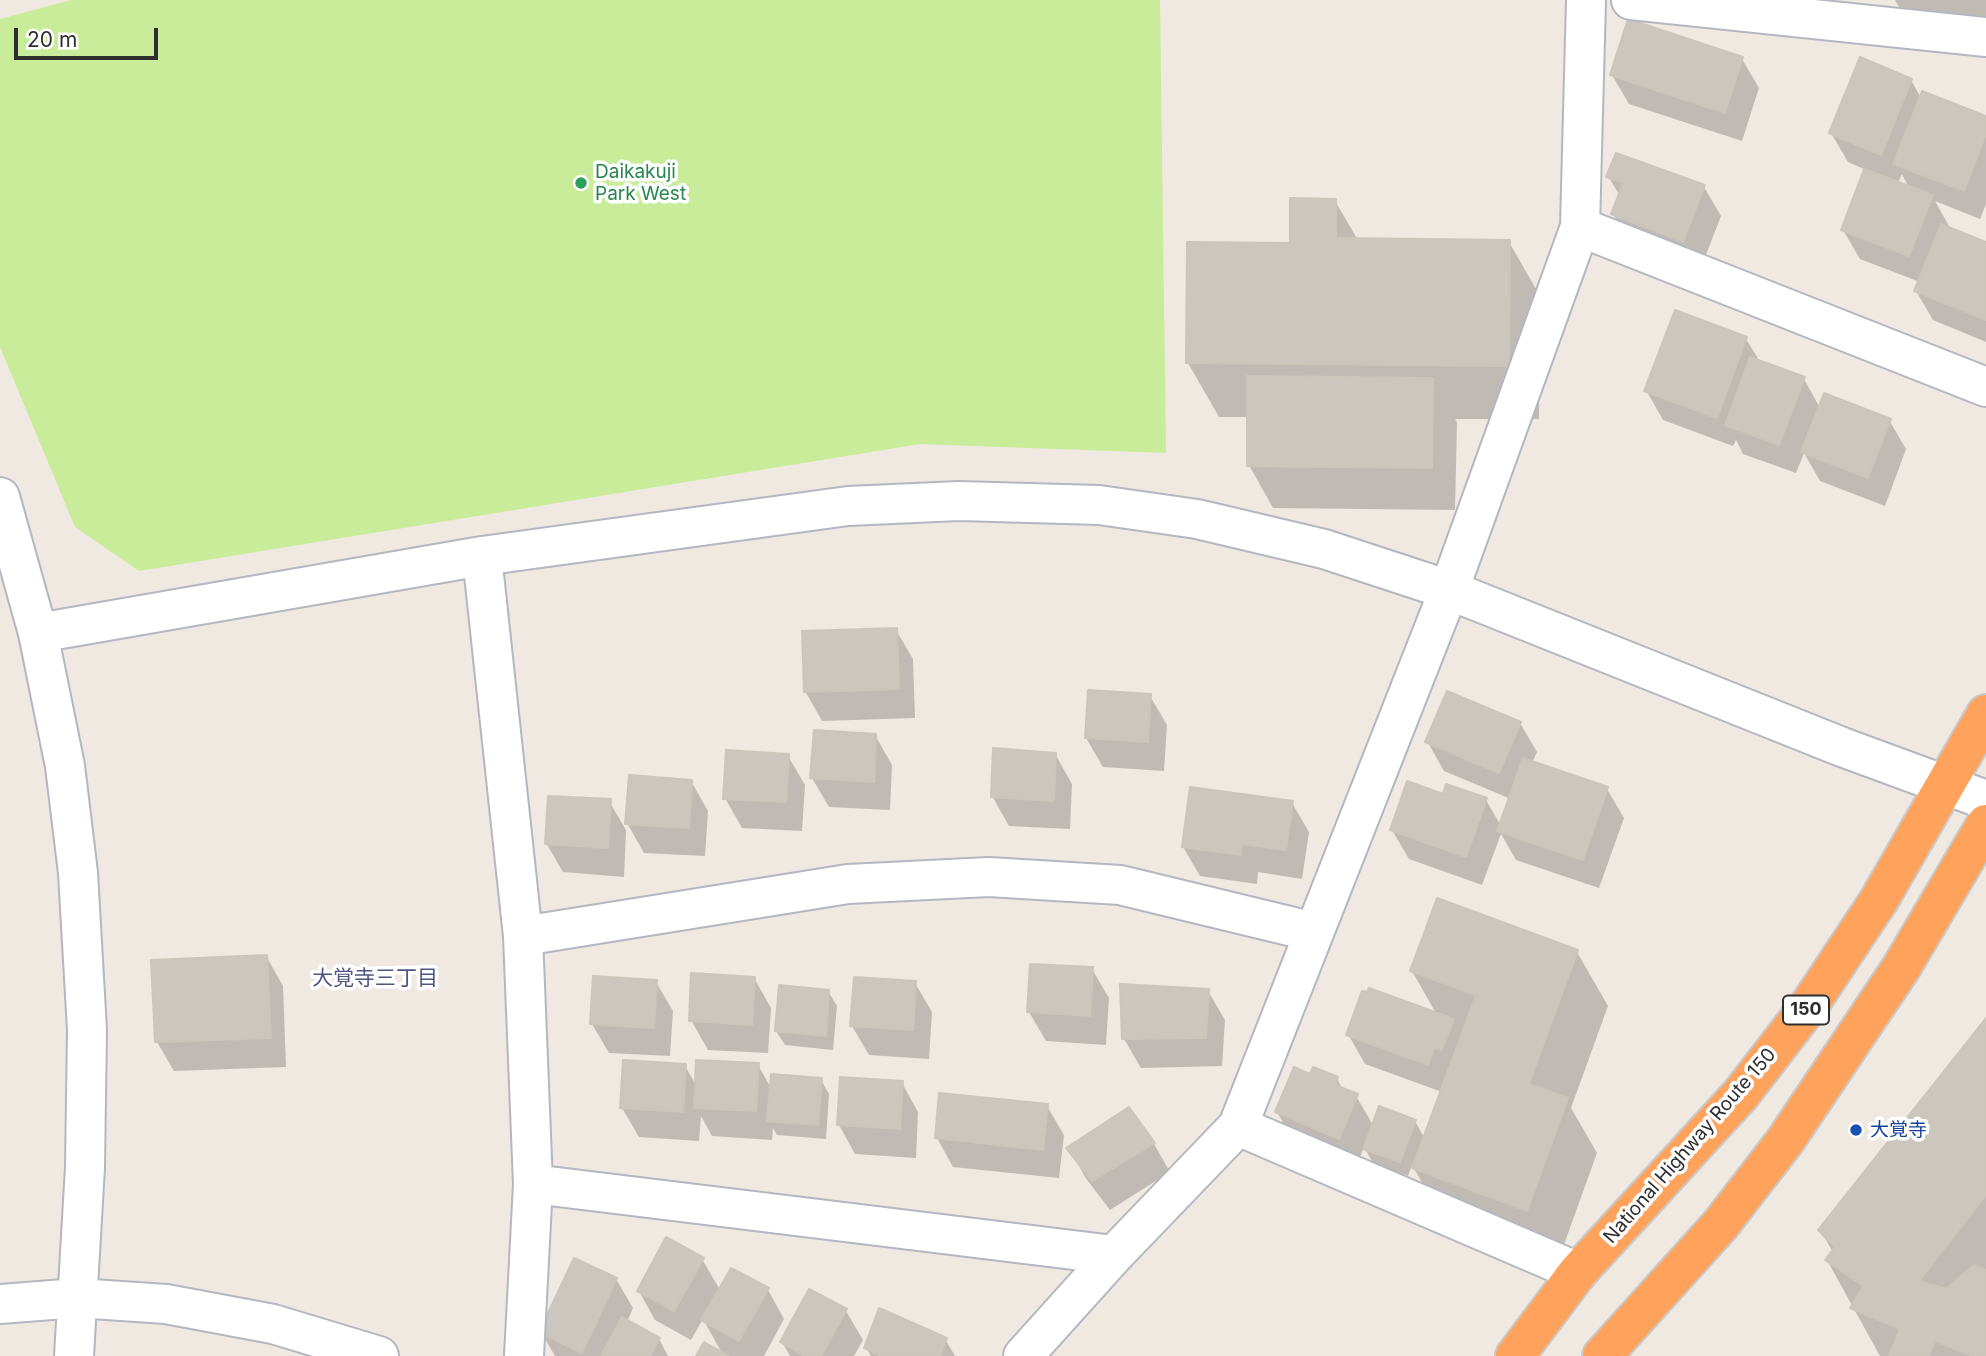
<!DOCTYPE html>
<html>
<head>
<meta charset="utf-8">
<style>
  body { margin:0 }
  #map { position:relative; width:1986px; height:1356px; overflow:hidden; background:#efe9e1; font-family:Inter,sans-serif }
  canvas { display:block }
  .scale { position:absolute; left:14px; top:28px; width:144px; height:32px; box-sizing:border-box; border:4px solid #2e2e2e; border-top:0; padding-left:9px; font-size:21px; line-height:24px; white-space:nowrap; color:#2e2e2e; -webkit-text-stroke:5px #fff; paint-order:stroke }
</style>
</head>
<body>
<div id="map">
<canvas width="1986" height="1356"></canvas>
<div class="scale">20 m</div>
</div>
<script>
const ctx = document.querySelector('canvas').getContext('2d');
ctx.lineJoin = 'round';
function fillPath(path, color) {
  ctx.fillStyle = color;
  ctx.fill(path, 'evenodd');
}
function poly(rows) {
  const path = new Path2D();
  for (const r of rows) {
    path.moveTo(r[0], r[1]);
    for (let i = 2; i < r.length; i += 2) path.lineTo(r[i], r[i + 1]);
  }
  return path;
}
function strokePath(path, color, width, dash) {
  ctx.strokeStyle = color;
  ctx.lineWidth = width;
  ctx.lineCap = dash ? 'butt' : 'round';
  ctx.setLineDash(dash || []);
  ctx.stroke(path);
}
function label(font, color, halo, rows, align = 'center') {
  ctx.font = font + ' Inter,"Noto Sans JP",sans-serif';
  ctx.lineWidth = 7;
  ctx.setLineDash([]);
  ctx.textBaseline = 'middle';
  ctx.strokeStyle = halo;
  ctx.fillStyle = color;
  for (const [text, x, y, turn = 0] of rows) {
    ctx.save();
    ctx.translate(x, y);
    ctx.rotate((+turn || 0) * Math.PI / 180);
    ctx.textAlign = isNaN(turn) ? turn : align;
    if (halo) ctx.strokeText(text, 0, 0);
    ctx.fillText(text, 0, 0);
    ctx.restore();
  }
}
const pitch = poly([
  [71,0,1160,0,1166,453,920,444,139,571,75,527,0,347,0,19]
]);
const shadow = poly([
  [1895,0,1986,0,1986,30,1910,26],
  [1742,59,1759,88,1742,141,1629,104,1612,75],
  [1911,80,1921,98,1986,118,1986,204,1980,219,1935,201,1949,226,1948,229,1986,244,1986,342,1933,320,1916,291,1920,282,1860,259,1843,230,1866,170,1848,162,1831,133],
  [1902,174,1909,188,1898,183],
  [1608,176,1704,187,1721,216,1700,270,1630,243,1613,214,1620,196],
  [1335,201,1358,240,1509,242,1540,296,1539,419,1455,419,1457,422,1455,510,1273,508,1249,465,1249,417,1219,417,1188,363,1292,244],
  [1746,339,1760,362,1804,379,1820,408,1889,420,1906,449,1885,506,1820,481,1804,453,1796,473,1743,454,1736,440,1733,446,1663,420,1646,390],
  [896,630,913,659,915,718,822,721,805,691],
  [1150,696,1167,725,1164,771,1103,767,1086,738],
  [1520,723,1537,752,1532,763,1607,789,1624,818,1599,888,1516,860,1501,834,1482,885,1409,859,1392,830,1444,797,1486,800,1501,826,1511,799,1444,771,1427,741],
  [875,735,892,765,890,810,829,807,812,778],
  [1055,754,1072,784,1070,829,1009,826,992,796],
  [788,756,805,785,802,831,742,828,725,798],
  [691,781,708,811,705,856,644,853,627,823],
  [609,801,626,830,624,877,563,872,546,843],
  [1292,803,1309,832,1302,879,1258,872,1257,884,1200,876,1183,847],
  [1577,952,1608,1006,1571,1108,1597,1153,1557,1264,1445,1222,1412,1165,1408,1176,1373,1163,1364,1147,1356,1167,1294,1141,1277,1112,1311,1076,1337,1079,1343,1090,1356,1096,1373,1125,1415,1121,1425,1139,1442,1092,1365,1064,1348,1034,1437,1015,1412,971],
  [266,956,283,986,286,1067,174,1071,157,1042],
  [1092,969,1109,998,1106,1045,1046,1041,1029,1012],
  [754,978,771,1008,768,1053,708,1050,691,1020],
  [656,982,673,1011,670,1056,609,1053,592,1024],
  [915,983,932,1012,929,1059,869,1055,852,1026],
  [828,991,837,1006,833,1050,785,1045,776,1031],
  [1208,991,1225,1020,1222,1066,1141,1068,1124,1039],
  [1986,1021,1986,1356,1880,1356,1827,1260,1833,1252,1820,1230],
  [758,1065,771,1088,821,1080,829,1094,826,1139,777,1135,773,1128,772,1140,712,1136,701,1116,699,1141,639,1137,622,1108,685,1066,696,1085],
  [902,1083,918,1112,916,1158,855,1154,839,1125],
  [1047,1106,1064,1135,1059,1178,953,1167,937,1138],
  [1154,1144,1170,1172,1110,1210,1085,1177,1069,1148],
  [702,1259,720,1290,768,1290,784,1319,764,1356,698,1356,723,1355,703,1319,691,1340,655,1320,639,1291],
  [616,1279,633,1308,627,1322,659,1339,668,1356,555,1356,541,1332],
  [846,1311,863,1340,854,1356,790,1356,782,1342],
  [945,1339,955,1356,871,1356,866,1347]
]);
const building = poly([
  [1628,19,1743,57,1725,113,1610,75,1628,19],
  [1860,57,1912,79,1881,155,1829,133,1860,57],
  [1922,91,1986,116,1986,134,1964,191,1893,164,1922,91],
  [1616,153,1705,185,1683,242,1611,214,1623,183,1606,177,1616,153],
  [1864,169,1933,195,1909,256,1841,230,1864,169],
  [1290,198,1336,199,1336,238,1510,240,1509,366,1186,363,1187,242,1290,243,1290,198],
  [1941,224,1986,242,1986,320,1914,291,1941,224],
  [1675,310,1747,337,1717,418,1644,391,1675,310],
  [1750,357,1805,377,1779,445,1725,425,1750,357],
  [1247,376,1433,378,1432,468,1247,466,1247,376],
  [1824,393,1891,419,1868,478,1801,452,1824,393],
  [897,628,899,689,804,692,802,631,897,628],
  [1088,690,1151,694,1148,742,1085,738,1088,690],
  [1447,691,1521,722,1499,773,1425,742,1447,691],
  [814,730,876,734,874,782,810,778,814,730],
  [993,748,1056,753,1054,801,991,797,993,748],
  [726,750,789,754,786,802,723,799,726,750],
  [1523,758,1608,787,1583,860,1497,831,1523,758],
  [629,775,692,780,689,828,625,824,629,775],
  [1407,781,1443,794,1446,784,1487,798,1466,857,1390,830,1407,781],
  [1190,787,1293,801,1286,850,1242,844,1241,855,1182,847,1190,787],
  [548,796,611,799,608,848,545,844,548,796],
  [1437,898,1578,950,1529,1084,1568,1098,1527,1211,1412,1168,1476,995,1410,971,1437,898],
  [267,955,271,1038,155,1042,151,960,267,955],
  [1030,964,1093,967,1090,1016,1027,1012,1030,964],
  [691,973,755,977,752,1025,689,1021,691,973],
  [593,976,657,980,654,1028,590,1024,593,976],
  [854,977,916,981,913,1030,850,1026,854,977],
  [1120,984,1209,989,1206,1038,1122,1039,1120,984],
  [779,985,829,990,826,1036,775,1031,779,985],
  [1369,988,1454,1019,1442,1050,1434,1048,1428,1065,1346,1035,1362,991,1367,992,1369,988],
  [1986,1018,1986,1195,1919,1281,1946,1289,1974,1265,1986,1270,1986,1356,1973,1356,1935,1341,1929,1356,1889,1356,1900,1329,1850,1308,1863,1286,1825,1260,1835,1247,1818,1230,1986,1018],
  [623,1060,686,1064,683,1112,620,1108,623,1060],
  [696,1060,759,1063,756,1111,694,1108,696,1060],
  [1294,1067,1310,1074,1313,1067,1338,1077,1335,1085,1358,1094,1339,1139,1275,1112,1294,1067],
  [771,1074,822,1078,818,1125,767,1121,771,1074],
  [840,1077,903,1081,900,1129,837,1125,840,1077],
  [939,1093,1048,1104,1043,1150,935,1138,939,1093],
  [1379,1106,1416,1120,1400,1162,1363,1149,1379,1106],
  [1129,1107,1155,1143,1092,1181,1066,1148,1129,1107],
  [666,1237,704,1258,674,1311,637,1291,666,1237],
  [574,1258,617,1278,582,1353,539,1332,574,1258],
  [731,1268,769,1288,739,1341,701,1320,731,1268],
  [809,1289,847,1309,821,1356,805,1356,780,1342,809,1289],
  [879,1308,947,1338,940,1356,882,1356,864,1348,879,1308],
  [622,1317,660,1338,650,1356,601,1356,622,1317],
  [704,1342,729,1356,696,1356,704,1342]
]);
const minor = poly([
  [1586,0,1580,227,1986,387],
  [1631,0,1986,37],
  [0,497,38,633,65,766,78,873,87,1030,85,1167,74,1356],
  [482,556,523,936,533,1184,524,1356],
  [38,633,482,556,848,506,959,501,1099,505,1197,519,1324,549,1449,590,1842,747,1986,800],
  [523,936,848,884,989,877,1120,885,1314,932],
  [1238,1126,1578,1272],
  [533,1184,1114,1255],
  [0,1304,77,1298,166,1304,273,1324,379,1356],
  [1023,1356,1114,1255,1238,1126,1449,590,1580,227]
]);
const highway = poly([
  [1515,1356,1578,1272,1741,1094,1808,1007,1879,900,1986,714],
  [1602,1356,1721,1224,1785,1141,1901,968,1986,824]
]);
const markers = [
  [581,183,7,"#2e9e5b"],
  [1856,1130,7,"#1a4fb4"]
];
const shields = [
  [1806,1010,46]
];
const shieldNames = [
  ["150",1806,1010]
];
const leisureNames = [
  ["Daikakuji",595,172],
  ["Park West",595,194]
];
const transitNames = [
  ["大覚寺",1870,1130]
];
const streetNames = [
  ["National Highway Route 150",1690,1146,-49]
];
const neighbourhoodNames = [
  ["大覚寺三丁目",375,979]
];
fillPath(pitch, '#c9ec9a');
fillPath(shadow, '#0003');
fillPath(building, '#cbc7bf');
strokePath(building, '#cbc5ba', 2);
strokePath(minor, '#b4b7c1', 42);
strokePath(highway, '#c9c9c9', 42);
strokePath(minor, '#fff', 38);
strokePath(highway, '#ffa35c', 38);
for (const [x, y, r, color] of markers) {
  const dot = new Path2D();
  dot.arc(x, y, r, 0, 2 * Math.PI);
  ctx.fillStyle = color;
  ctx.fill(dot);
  strokePath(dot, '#fff', 2.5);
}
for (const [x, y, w] of shields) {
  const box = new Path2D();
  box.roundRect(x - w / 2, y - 14.5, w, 29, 5);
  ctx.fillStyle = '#fff';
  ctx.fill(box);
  strokePath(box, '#2e2e2e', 2);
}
label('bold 18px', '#2e2e2e', null, shieldNames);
label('19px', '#27864d', '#fff', leisureNames, 'left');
label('19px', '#164399', '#fff', transitNames, 'left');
label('19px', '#2e2e2e', '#fff', streetNames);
label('21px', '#4d5680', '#fff', neighbourhoodNames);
</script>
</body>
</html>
